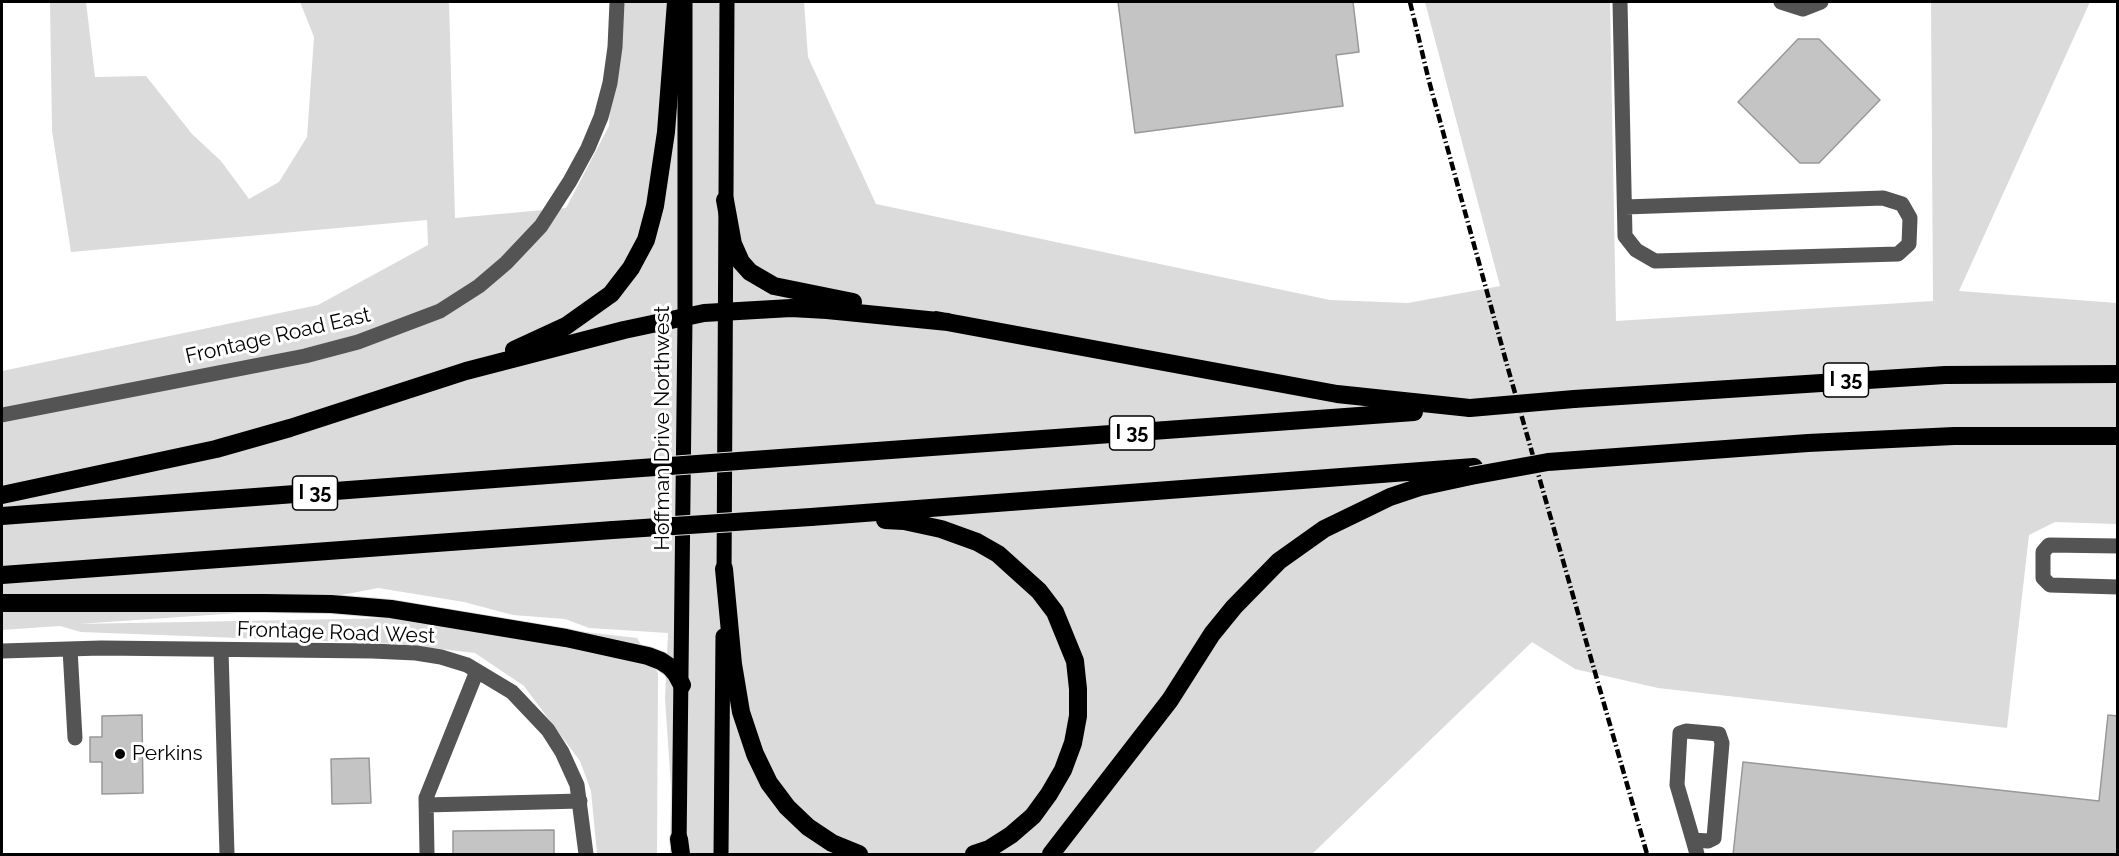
<!DOCTYPE html>
<html>
<head>
<meta charset="utf-8">
<style>
  body { margin:0 }
  #map { position:relative; width:2119px; height:856px; overflow:hidden; background:#fff; font-family:Raleway,sans-serif }
  canvas { display:block }
  .frame { position:absolute; inset:0; border:3px solid #000; pointer-events:none }
</style>
</head>
<body>
<div id="map">
<canvas width="2119" height="856"></canvas>
<div class="frame"></div>
</div>
<script>
const ctx = document.querySelector('canvas').getContext('2d');
ctx.lineJoin = 'round';
function fillPath(path, color) {
  ctx.fillStyle = color;
  ctx.fill(path, 'evenodd');
}
function poly(rows) {
  const path = new Path2D();
  for (const r of rows) {
    path.moveTo(r[0], r[1]);
    for (let i = 2; i < r.length; i += 2) path.lineTo(r[i], r[i + 1]);
  }
  return path;
}
function strokePath(path, color, width, dash) {
  ctx.strokeStyle = color;
  ctx.lineWidth = width;
  ctx.lineCap = dash ? 'butt' : 'round';
  ctx.setLineDash(dash || []);
  ctx.stroke(path);
}
function label(font, color, halo, rows, align = 'center') {
  ctx.font = font + ' Raleway,sans-serif';
  ctx.lineWidth = 6;
  ctx.setLineDash([]);
  ctx.textBaseline = 'middle';
  ctx.strokeStyle = halo;
  ctx.fillStyle = color;
  for (const [text, x, y, turn = 0] of rows) {
    ctx.save();
    ctx.translate(x, y);
    ctx.rotate((+turn || 0) * Math.PI / 180);
    ctx.textAlign = isNaN(turn) ? turn : align;
    if (halo) ctx.strokeText(text, 0, 0);
    ctx.fillText(text, 0, 0);
    ctx.restore();
  }
}
const green = poly([
  [50,2,86,2,95,77,146,76,192,134,221,161,249,199,279,182,307,137,314,37,300,2,449,2,455,218,566,208,609,126,615,2,804,2,808,57,876,204,1330,300,1408,303,1500,286,1425,2,1610,2,1616,321,1933,301,1931,2,2090,2,1959,291,2117,303,2117,524,2055,522,2029,535,2007,728,1658,688,1575,669,1532,642,1312,854,670,854,671,787,665,699,668,633,589,628,565,619,513,615,464,602,378,588,253,612,78,624,398,618,515,624,637,638,658,673,657,854,597,854,591,791,580,761,524,686,475,653,398,644,81,632,60,626,2,630,2,371,318,305,428,245,427,220,71,252,52,131]
]);
const building = poly([
  [1118,2,1353,2,1359,52,1336,55,1343,106,1135,133,1118,2],
  [1798,39,1819,39,1880,100,1819,163,1800,163,1738,102,1798,39],
  [142,715,143,793,102,794,102,762,90,762,90,737,102,737,102,716,142,715],
  [2108,715,2118,716,2118,855,1733,855,1743,762,2099,801,2108,715],
  [369,758,371,803,332,804,331,759,369,758],
  [554,830,554,855,453,855,453,831,554,830]
]);
const minor = poly([
  [1620,2,1625,236,1636,250,1655,261,1898,254,1909,244,1910,218,1902,204,1883,198,1625,207],
  [1781,2,1803,9,1821,2],
  [2,415,305,356,358,342,440,311,479,286,506,263,541,226,570,181,588,148,601,117,610,83,615,47,617,2],
  [2118,546,2049,545,2043,552,2043,578,2050,585,2118,587],
  [70,649,75,738],
  [221,650,227,854],
  [2,651,101,648,372,651,416,653,441,657,467,665,512,692,548,730,562,752,577,785,586,854],
  [426,805,580,801],
  [1693,840,1708,841,1714,838,1722,743,1719,734,1686,731,1680,733,1677,785,1693,840,1697,854],
  [427,854,426,798,477,671]
]);
const major = poly([
  [724,579,727,2],
  [679,849,685,318,685,2],
  [721,854,723,636]
]);
const highway = poly([
  [725,200,733,244,741,262,750,272,774,286,853,302],
  [936,320,1337,394,1470,408],
  [514,350,566,326,611,294,631,268,646,240,655,206,666,132,676,2],
  [1574,399,1945,375,2118,374],
  [794,457,1414,412],
  [1548,462,1808,443,1954,436,2118,436],
  [2,495,216,449,290,428,466,371,624,330,704,313,791,308,827,310,948,322],
  [2,516,628,469],
  [811,517,1474,467],
  [885,520,904,521,941,529,977,542,998,554,1039,591,1055,612,1075,661,1078,689,1078,716,1073,743,1063,770,1049,794,1033,816,1011,835,989,849,974,854],
  [724,569,733,664,741,712,755,754,769,783,787,807,808,827,832,843,859,854],
  [2,575,613,530],
  [2,603,265,603,331,604,391,609,566,638,648,656,661,661,670,667,676,674,682,685],
  [679,839,681,854],
  [1051,854,1170,700,1212,634,1234,607,1279,561,1324,529,1390,497,1420,487,1471,476]
]);
const rail = poly([
  [1410,2,1429,81,1509,372,1647,854]
]);
const highwayBridge = poly([
  [1470,408,1574,399],
  [628,469,794,457],
  [1471,476,1548,462],
  [613,530,811,517]
]);
const markers = [
  [120,754,6,"#000"]
];
const shields = [
  [1846,380,45],
  [1132,433,45],
  [315,493,45]
];
const shieldNames = [
  ["I 35",1846,380],
  ["I 35",1132,433],
  ["I 35",315,493]
];
const streetNames = [
  ["Frontage Road East",278,336,-13],
  ["Hoffman Drive Northwest",663,428,-90],
  ["Frontage Road West",336,633,2]
];
const poiNames = [
  ["Perkins",132,754]
];
fillPath(green, '#dbdbdb');
fillPath(building, '#c4c4c4');
strokePath(building, '#989898', 1.5);
strokePath(major, '#dbdbdb', 16);
strokePath(highway, '#dbdbdb', 20);
strokePath(minor, '#545454', 15);
strokePath(major, '#000', 15);
strokePath(highway, '#000', 18);
strokePath(rail, '#000', 4.5, [9, 3, 1.5, 3]);
strokePath(highwayBridge, '#dbdbdb', 20, []);
strokePath(highwayBridge, '#000', 18);
for (const [x, y, r, color] of markers) {
  const dot = new Path2D();
  dot.arc(x, y, r, 0, 2 * Math.PI);
  ctx.fillStyle = color;
  ctx.fill(dot);
  strokePath(dot, '#fff', 2);
}
for (const [x, y, w] of shields) {
  const box = new Path2D();
  box.roundRect(x - w / 2, y - 17, w, 34, 4.5);
  ctx.fillStyle = '#fff';
  ctx.fill(box);
  strokePath(box, '#000', 1.5);
}
label('bold 20px', '#000', null, shieldNames);
label('21px', '#000', '#fff', streetNames);
label('21px', '#000', '#fff', poiNames, 'left');
</script>
</body>
</html>
